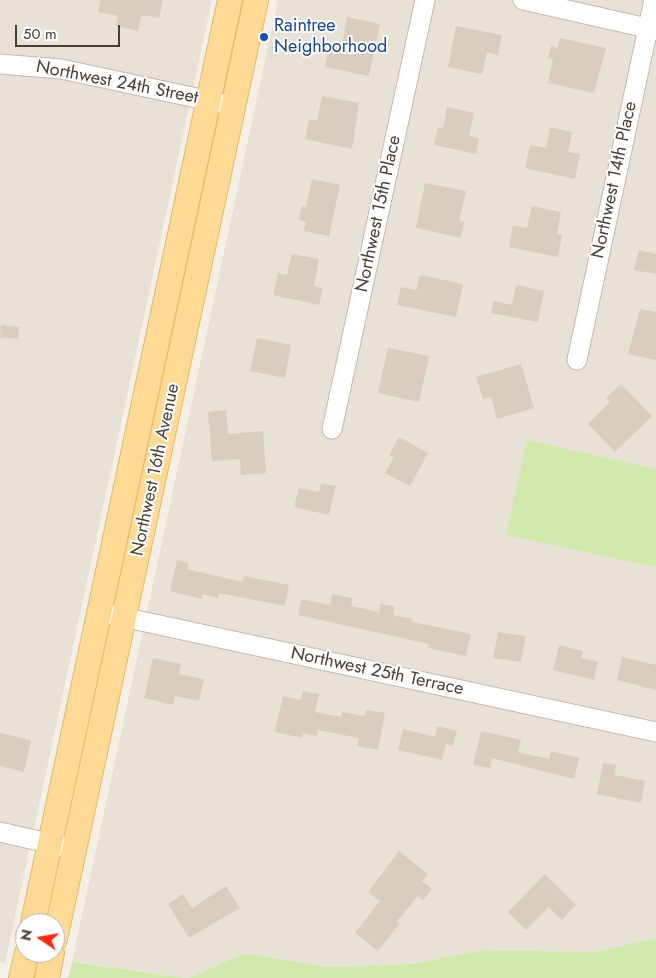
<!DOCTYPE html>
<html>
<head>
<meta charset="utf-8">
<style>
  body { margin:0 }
  #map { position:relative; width:656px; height:978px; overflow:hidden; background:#f4efe7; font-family:Jost,sans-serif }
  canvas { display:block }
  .north { position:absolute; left:15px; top:913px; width:50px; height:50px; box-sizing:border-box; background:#fff; border:1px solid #b5b2af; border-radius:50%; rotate:282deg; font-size:14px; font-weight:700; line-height:20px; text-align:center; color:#473f36 }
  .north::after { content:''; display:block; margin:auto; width:18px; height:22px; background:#ff2813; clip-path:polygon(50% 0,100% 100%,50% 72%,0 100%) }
  .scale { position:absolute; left:15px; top:25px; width:105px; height:22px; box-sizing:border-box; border:2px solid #473f36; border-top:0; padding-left:6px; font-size:15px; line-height:18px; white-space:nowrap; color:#473f36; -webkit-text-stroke:4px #fff; paint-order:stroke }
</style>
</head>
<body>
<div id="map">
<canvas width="656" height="978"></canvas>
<div class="north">N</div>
<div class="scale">50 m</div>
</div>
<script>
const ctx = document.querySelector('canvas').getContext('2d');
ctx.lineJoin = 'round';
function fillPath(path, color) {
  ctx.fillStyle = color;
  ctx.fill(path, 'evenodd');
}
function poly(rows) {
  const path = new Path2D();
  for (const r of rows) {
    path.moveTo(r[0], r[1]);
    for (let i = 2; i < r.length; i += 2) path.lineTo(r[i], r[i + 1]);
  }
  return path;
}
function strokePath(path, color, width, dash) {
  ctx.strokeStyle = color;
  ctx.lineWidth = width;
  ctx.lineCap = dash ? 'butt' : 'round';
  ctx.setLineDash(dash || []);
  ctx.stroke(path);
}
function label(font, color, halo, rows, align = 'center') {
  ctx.font = font + ' Jost,sans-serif';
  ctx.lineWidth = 4;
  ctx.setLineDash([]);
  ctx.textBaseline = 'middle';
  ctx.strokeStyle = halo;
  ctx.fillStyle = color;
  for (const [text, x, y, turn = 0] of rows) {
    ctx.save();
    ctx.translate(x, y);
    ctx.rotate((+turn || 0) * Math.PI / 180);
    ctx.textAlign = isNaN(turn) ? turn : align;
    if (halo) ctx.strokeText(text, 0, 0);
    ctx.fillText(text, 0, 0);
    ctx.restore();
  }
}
const residential = poly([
  [0,0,212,0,5,963,0,962],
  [278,0,656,0,656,938,594,952,482,950,412,964,326,967,245,953,188,978,72,962]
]);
const green = poly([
  [527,440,656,469,656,567,506,535],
  [656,938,656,978,188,978,245,953,326,967,412,964,482,950,594,952],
  [72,962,187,978,68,978]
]);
const building = poly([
  [100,0,163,0,159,18,142,15,138,31,116,26,118,16,98,12],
  [347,17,380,24,369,76,325,67,330,44,342,46],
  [456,26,502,35,498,55,487,52,482,74,448,67],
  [560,38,606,48,594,93,548,83,553,59,548,58,551,46,558,48],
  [322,96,359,103,352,149,305,139,309,119,317,121],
  [447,107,474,113,469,136,479,138,476,154,434,145,438,127,443,128],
  [550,127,572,132,568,152,580,154,575,179,525,168,530,145,546,148],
  [312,179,340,185,329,236,304,231,306,222,299,220,302,206,306,207],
  [425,183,466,191,459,221,464,222,461,238,416,228],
  [532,206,561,212,557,234,562,235,558,257,509,247,513,225,527,228],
  [639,250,656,254,656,274,634,270],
  [292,254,319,259,314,286,323,288,319,305,273,295,278,273,287,275],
  [420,275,463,284,456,317,397,305,401,287,416,290],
  [516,285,544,291,538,322,491,313,494,301,512,305],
  [640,309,656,312,656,360,628,354],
  [1,325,19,327,18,339,0,337],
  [257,338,291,345,285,378,250,371],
  [388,348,429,356,419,402,378,393],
  [521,364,534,408,497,419,491,397,483,399,476,377],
  [621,384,652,416,615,452,588,424,610,402,606,398],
  [226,410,228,434,263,431,266,473,241,475,240,459,212,461,208,412],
  [399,437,428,453,410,486,385,473,394,457,389,455],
  [321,483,336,486,329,515,294,507,299,488,319,492],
  [177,560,189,563,187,569,242,582,244,576,289,585,285,606,219,593,218,598,203,594,202,599,170,591],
  [332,594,353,598,351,606,379,612,381,604,394,606,393,615,413,619,412,622,471,634,466,656,428,648,429,644,298,615,302,599,330,605],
  [498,632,526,636,521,662,493,658],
  [559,645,583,651,581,658,598,662,594,680,553,670],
  [622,657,656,665,656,690,617,680],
  [153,658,181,664,179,674,204,679,199,701,175,696,173,705,144,698],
  [303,691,319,694,315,712,341,717,342,712,365,716,366,710,385,713,378,750,357,746,359,738,318,730,317,736,303,733,302,738,275,732,283,696,301,700],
  [437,726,457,731,453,746,446,744,442,760,398,750,403,729,435,737],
  [481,731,521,740,518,752,549,759,551,751,579,758,574,779,492,758,490,768,473,765],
  [0,733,31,740,24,772,0,766],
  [603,763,616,765,614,775,645,781,641,803,597,794],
  [399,851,428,874,422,881,432,889,423,900,418,896,397,921,400,923,378,951,355,933,380,901,368,892],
  [545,874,576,905,562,920,549,907,526,930,508,912],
  [226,886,240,908,189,938,168,904,183,894,192,908]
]);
const minor = poly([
  [523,0,656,30],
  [0,64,61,69,234,106],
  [577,360,654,0],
  [332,429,425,0],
  [99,612,656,732],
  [0,832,74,849]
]);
const major = poly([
  [33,923,230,0],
  [55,939,256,0],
  [21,978,27,953],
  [47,978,52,953]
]);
const markers = [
  [264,37,5,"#1a4fb4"]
];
const transitNames = [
  ["Raintree",274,27],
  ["Neighborhood",274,48]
];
const streetNames = [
  ["Northwest 24th Street",117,83,11],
  ["Northwest 14th Place",615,180,-78],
  ["Northwest 15th Place",379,214,-78],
  ["Northwest 16th Avenue",156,470,-78],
  ["Northwest 25th Terrace",377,672,12]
];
fillPath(residential, '#e8e1d5');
fillPath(green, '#d2e9ae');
fillPath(building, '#d9cdbf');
strokePath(minor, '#c3b9ac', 21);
strokePath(major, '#e7b762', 26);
strokePath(minor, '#fff', 19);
strokePath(major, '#ffda95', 24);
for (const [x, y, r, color] of markers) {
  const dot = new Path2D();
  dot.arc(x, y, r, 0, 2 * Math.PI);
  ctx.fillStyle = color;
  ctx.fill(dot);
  strokePath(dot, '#fff', 2);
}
label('18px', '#164399', '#fff', transitNames, 'left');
label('18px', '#473f36', '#fff', streetNames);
</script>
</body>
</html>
